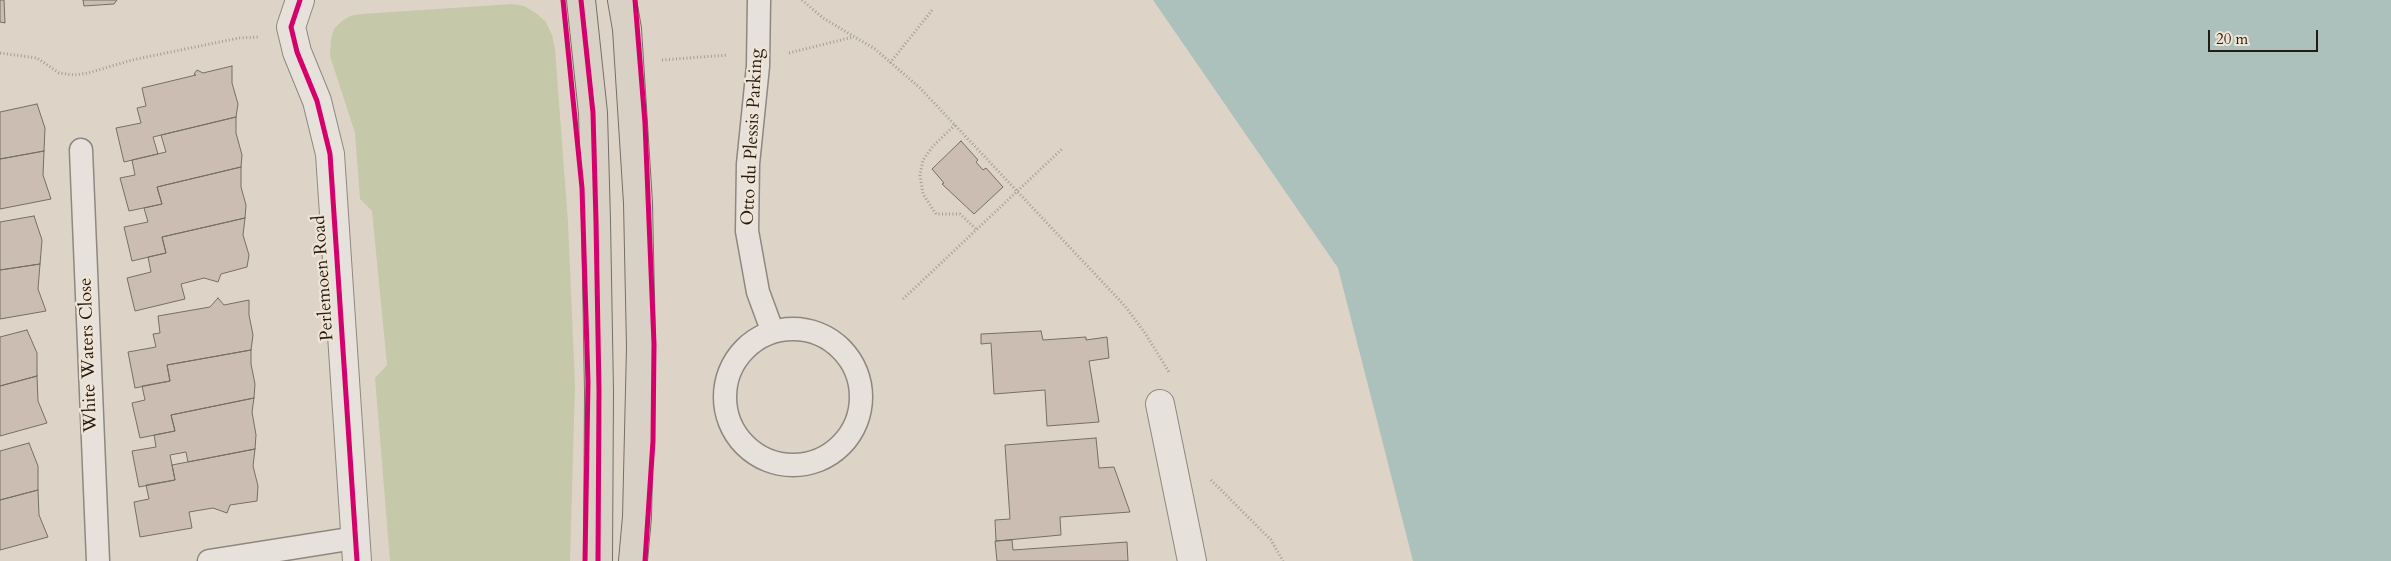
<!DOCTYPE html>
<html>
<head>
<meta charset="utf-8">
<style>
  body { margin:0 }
  #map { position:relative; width:2391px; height:561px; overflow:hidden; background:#ddd4c7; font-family:Cardo,serif }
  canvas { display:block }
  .scale { position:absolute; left:2208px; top:30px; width:110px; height:22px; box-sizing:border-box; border:2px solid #241c13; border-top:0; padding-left:6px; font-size:15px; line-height:18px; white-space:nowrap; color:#241c13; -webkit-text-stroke:4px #efe4d5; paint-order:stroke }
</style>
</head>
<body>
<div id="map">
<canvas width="2391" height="561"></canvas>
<div class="scale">20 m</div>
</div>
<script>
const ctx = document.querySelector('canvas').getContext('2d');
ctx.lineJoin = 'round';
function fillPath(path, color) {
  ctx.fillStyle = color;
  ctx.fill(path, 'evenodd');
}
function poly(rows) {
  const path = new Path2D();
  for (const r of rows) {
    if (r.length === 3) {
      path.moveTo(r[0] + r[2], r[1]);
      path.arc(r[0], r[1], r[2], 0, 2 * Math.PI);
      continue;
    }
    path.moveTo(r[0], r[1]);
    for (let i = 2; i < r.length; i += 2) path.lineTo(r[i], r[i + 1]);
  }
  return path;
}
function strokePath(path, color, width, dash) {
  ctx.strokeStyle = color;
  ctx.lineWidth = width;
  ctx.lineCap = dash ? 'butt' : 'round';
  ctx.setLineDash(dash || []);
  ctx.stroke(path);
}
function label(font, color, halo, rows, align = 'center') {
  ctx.font = font + ' Cardo,serif';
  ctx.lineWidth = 4.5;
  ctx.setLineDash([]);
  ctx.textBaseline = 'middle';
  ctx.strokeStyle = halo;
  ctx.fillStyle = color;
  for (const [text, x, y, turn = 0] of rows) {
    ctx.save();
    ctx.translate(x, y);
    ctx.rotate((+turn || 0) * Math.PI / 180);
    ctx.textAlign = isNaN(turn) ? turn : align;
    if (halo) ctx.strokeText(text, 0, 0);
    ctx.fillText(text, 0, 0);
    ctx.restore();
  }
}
const green = poly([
  [512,4,524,6,536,13,546,22,552,35,555,49,568,222,575,385,570,561,390,561,375,378,387,365,372,211,360,199,355,133,330,56,331,38,334,29,342,21,350,16,361,14]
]);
const water = poly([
  [1153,0,2391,0,2391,561,1413,561,1338,268]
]);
const building = poly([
  [0,0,4,0,5,23,0,22,0,0],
  [83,0,117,0,114,4,84,6,83,0],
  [232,66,232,83,238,104,236,117,153,137,158,154,124,162,116,128,141,123,137,108,146,106,142,88,196,75,194,74,197,70,203,73,232,66],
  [37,104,45,128,44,151,0,159,0,112,37,104],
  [236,117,236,133,242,155,241,167,157,187,162,204,129,211,120,178,135,175,132,160,166,152,161,135,236,117],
  [961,141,978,160,976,162,983,170,986,168,1003,187,974,214,942,184,944,183,932,169,961,141],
  [44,151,43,175,51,199,0,209,0,159,44,151],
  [241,167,241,187,246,205,245,218,162,237,166,253,132,261,124,227,148,222,144,208,162,204,157,187,241,167],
  [34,216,42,240,40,264,0,270,0,222,34,216],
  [245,218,243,235,249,255,247,267,221,274,218,282,204,278,181,284,185,299,135,311,127,278,151,272,148,257,166,253,162,237,245,218],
  [40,264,38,289,46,311,0,319,0,270,40,264],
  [218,298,224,305,249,300,249,315,253,335,251,350,167,365,170,381,135,388,128,352,156,347,153,334,160,333,158,316,210,307,218,298],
  [27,330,37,353,37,376,0,386,0,337,27,330],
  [1041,331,1043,340,1086,337,1086,340,1107,337,1109,358,1089,361,1099,422,1047,426,1045,390,994,394,991,343,981,344,981,334,1041,331],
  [251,350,251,364,255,384,254,398,171,415,175,431,140,438,132,403,145,400,142,386,170,381,167,365,251,350],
  [37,376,38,401,47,423,0,436,0,386,37,376],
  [254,398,252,412,256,435,255,449,188,462,186,452,170,455,175,480,139,487,132,451,156,447,154,435,175,431,171,415,254,398],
  [1096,438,1099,468,1114,467,1130,512,1060,517,1061,535,996,541,995,520,1010,519,1005,445,1096,438],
  [29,443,38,466,38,490,0,500,0,451,29,443],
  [255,449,253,466,258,486,257,501,230,505,227,513,213,508,189,512,192,528,140,537,134,502,149,499,146,485,175,480,172,465,255,449],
  [38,490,39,515,48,537,0,550,0,500,38,490],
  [1012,540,1013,550,1127,542,1128,561,997,561,995,541,1012,540]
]);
const path = poly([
  [802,0,823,18,875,49,920,88,1125,306,1145,333,1169,372],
  [0,53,37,58,59,73,74,75,88,73,132,60,239,38,260,37],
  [789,53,853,37],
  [662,60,728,55],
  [890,63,933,9],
  [955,125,933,146,923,160,920,175,923,194,936,214,960,214,977,230],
  [903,299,1063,148],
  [1211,480,1271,540,1283,561]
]);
const lane = poly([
  [759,0,758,66,748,164,747,231,758,292,772,330],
  [81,150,98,561],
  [793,397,68],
  [209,561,355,538]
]);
const street = poly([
  [300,0,291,27,297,52,317,101,330,154,357,561],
  [1160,404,1192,561]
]);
const primary = poly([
  [581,0,593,113,596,221,599,391,598,561],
  [622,0,627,29,638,203,641,347,637,517,633,561]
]);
const cycleway = poly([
  [300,0,291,27,297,52,317,101,330,154,357,561],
  [563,0,582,188,588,382,585,561],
  [581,0,593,113,596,221,599,391,598,561],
  [635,0,645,123,654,344,653,441,645,561]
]);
const streetNames = [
  ["Otto du Plessis Parking",753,137,-87],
  ["Perlemoen Road",324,278,-94],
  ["White Waters Close",89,355,-92]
];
fillPath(green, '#c6c8aa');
fillPath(water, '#acc0bc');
fillPath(building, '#cbbdb1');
strokePath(building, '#746f67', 1);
strokePath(lane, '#8e8880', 25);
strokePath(street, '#8e8880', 30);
strokePath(primary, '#746f67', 30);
strokePath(path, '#a29d97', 3, [1, 2.5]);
strokePath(lane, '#e6e1da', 22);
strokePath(street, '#e6e1da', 28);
strokePath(primary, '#d9d1c5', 28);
strokePath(cycleway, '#d6006c', 5);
label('18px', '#241c13', '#efe4d5', streetNames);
</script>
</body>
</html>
